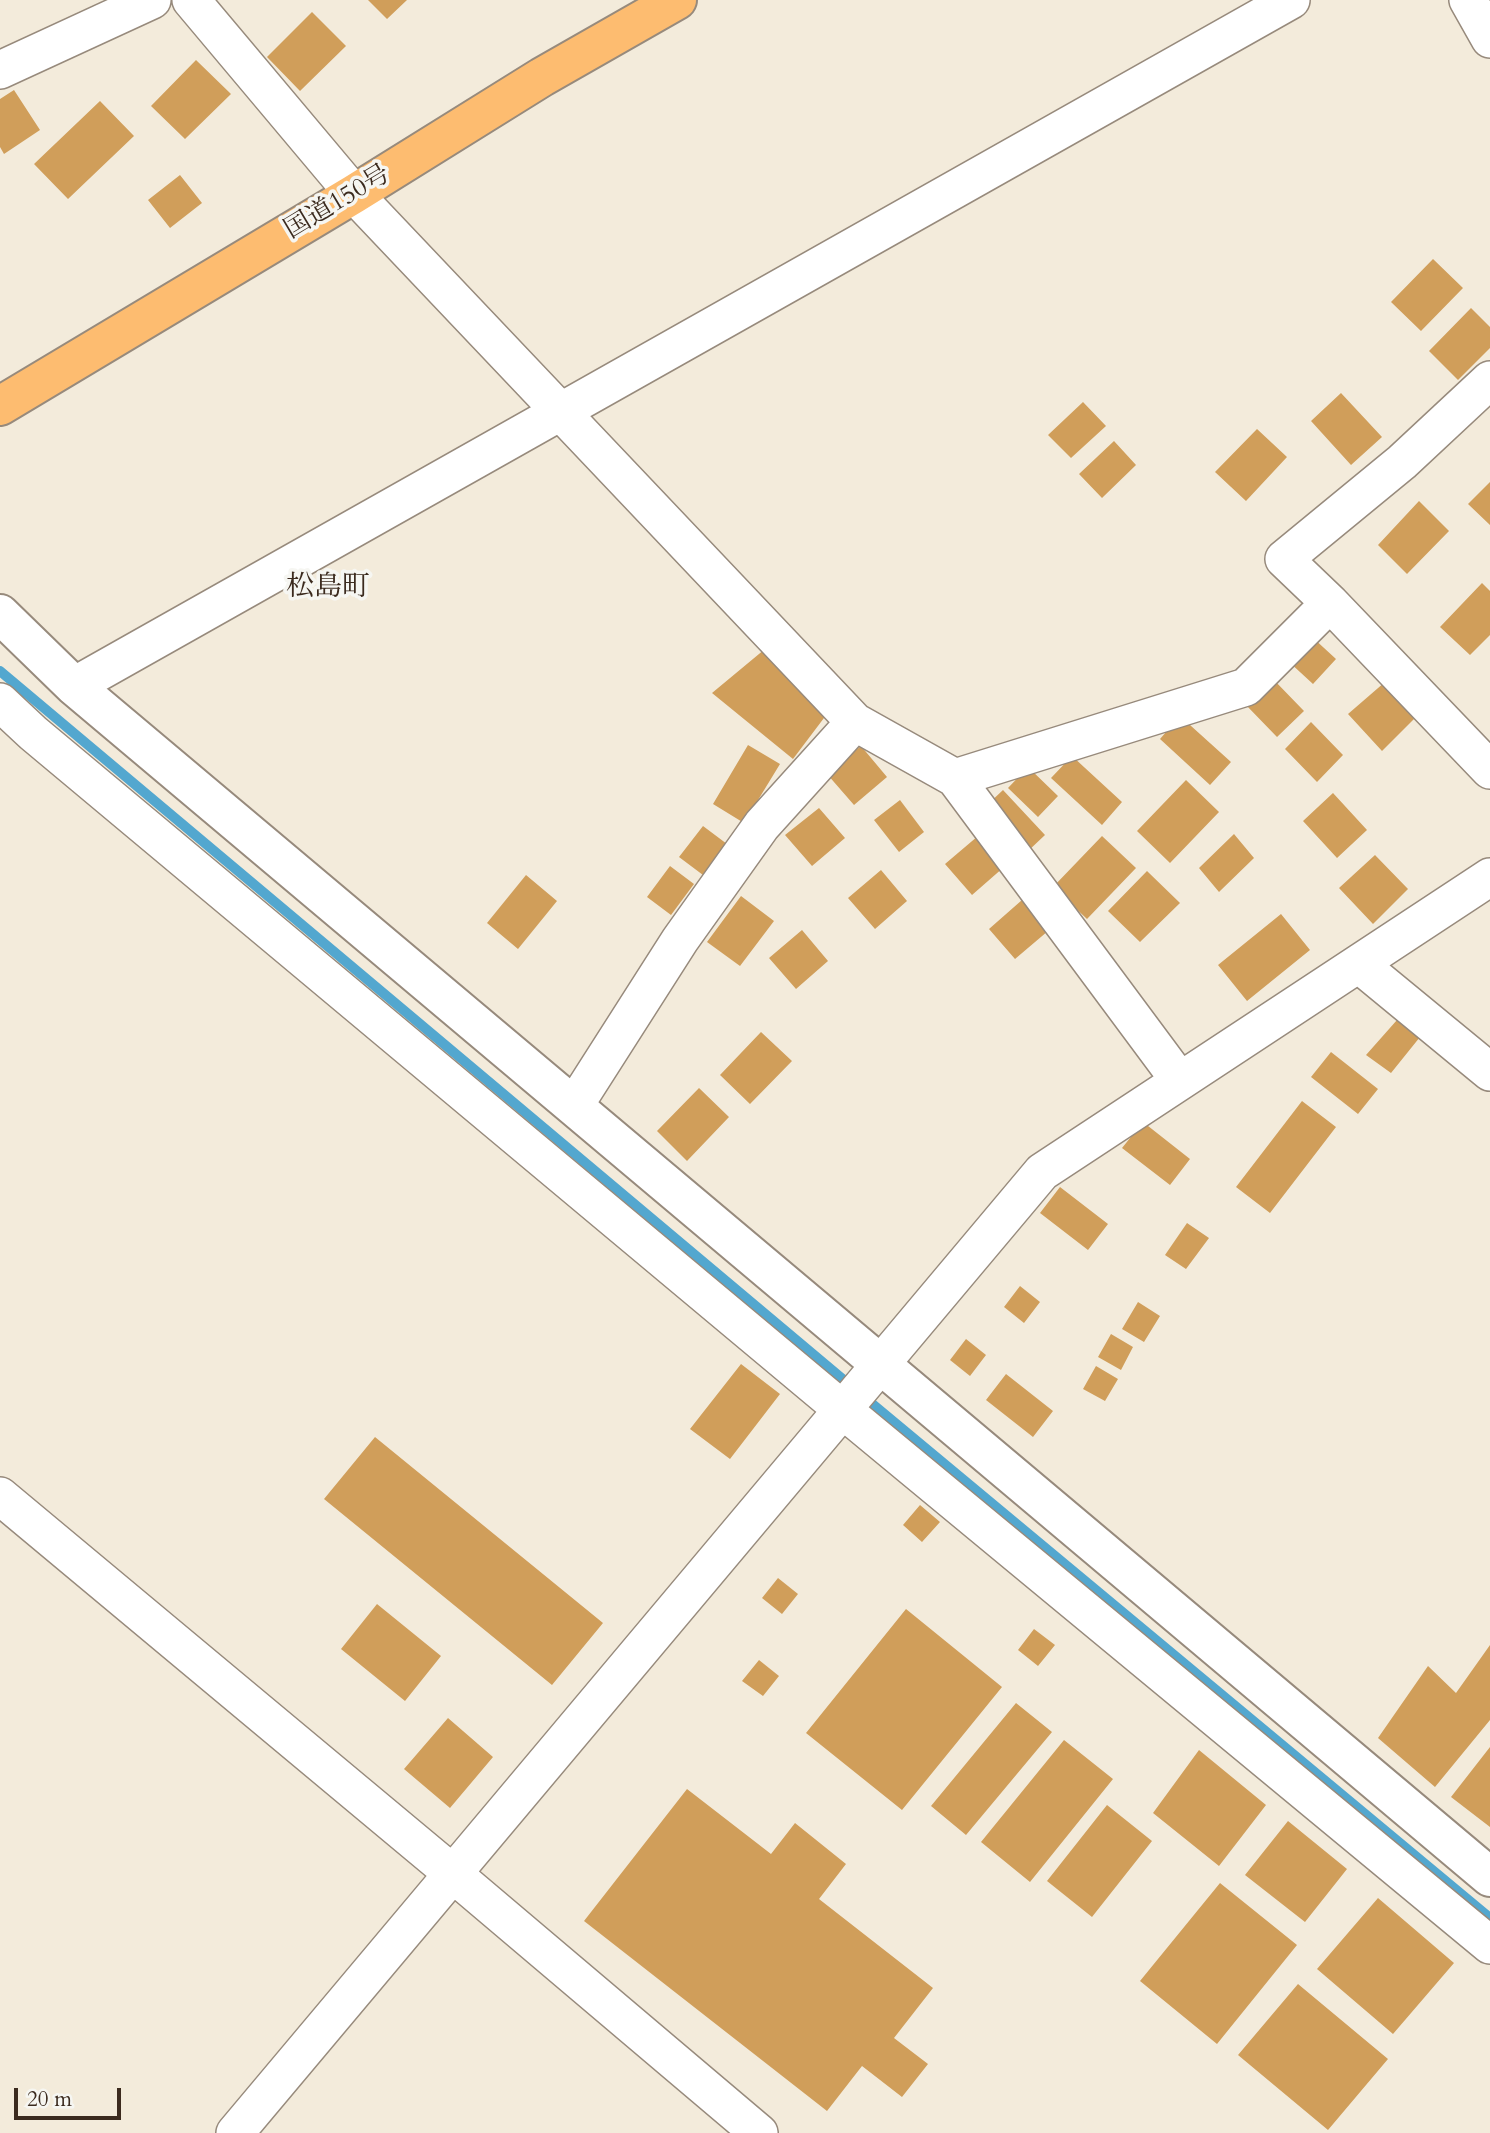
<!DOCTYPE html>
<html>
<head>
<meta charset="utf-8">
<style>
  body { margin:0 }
  #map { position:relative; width:1490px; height:2133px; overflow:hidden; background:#f3ebdb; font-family:Cardo,serif }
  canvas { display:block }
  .scale { position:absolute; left:14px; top:2088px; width:107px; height:32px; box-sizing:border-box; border:4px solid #3b2a1e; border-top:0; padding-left:9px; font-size:21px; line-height:24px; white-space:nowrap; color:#3b2a1e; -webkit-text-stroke:5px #f6f6f2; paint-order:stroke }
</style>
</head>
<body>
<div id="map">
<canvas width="1490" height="2133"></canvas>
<div class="scale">20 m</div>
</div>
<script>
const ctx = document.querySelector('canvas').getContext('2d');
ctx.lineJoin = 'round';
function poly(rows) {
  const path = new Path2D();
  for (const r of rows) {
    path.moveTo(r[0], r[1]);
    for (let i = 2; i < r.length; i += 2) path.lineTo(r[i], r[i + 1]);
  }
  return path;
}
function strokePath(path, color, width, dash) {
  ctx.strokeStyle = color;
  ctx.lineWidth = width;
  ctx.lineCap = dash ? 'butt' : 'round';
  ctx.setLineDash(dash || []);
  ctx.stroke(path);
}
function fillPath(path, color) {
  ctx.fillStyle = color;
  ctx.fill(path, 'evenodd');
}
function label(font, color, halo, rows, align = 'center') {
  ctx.font = font + ' Cardo,"Noto Serif JP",serif';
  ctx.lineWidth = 7;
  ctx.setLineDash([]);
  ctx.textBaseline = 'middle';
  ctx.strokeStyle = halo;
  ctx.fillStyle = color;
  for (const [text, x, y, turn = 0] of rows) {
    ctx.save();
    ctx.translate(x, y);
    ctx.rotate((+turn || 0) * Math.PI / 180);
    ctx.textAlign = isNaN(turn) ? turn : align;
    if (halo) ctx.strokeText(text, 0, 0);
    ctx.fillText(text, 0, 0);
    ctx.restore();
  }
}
const stream = poly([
  [0,671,870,1402,1490,1918]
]);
const building = poly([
  [368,0,407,0,387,19],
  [312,12,346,46,300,91,267,57],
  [196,60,231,94,185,139,151,106],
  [14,90,40,130,4,154,0,147,0,99],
  [100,101,134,136,68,199,34,164],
  [180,175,202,203,170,228,148,200],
  [1433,259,1463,288,1421,331,1391,302],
  [1471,308,1490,327,1490,348,1458,380,1429,351],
  [1341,393,1382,437,1351,465,1311,421],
  [1083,402,1106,426,1071,458,1048,435],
  [1257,429,1287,457,1246,501,1215,472],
  [1114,441,1136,465,1102,498,1079,474],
  [1490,482,1490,525,1468,504],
  [1419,501,1449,531,1407,574,1378,545],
  [1482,583,1490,591,1490,635,1470,655,1440,627],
  [1311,636,1336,659,1313,684,1288,661],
  [765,649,827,714,793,759,712,693],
  [1272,678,1304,711,1277,737,1245,704],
  [1385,682,1417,716,1382,751,1348,714],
  [1180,716,1231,762,1210,785,1160,739],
  [1311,722,1343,755,1317,782,1285,749],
  [748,745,780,764,744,823,713,804],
  [861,746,887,777,854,805,827,774],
  [1072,756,1122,802,1102,825,1051,778],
  [1028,767,1058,796,1038,817,1008,788],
  [1186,780,1219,812,1170,863,1137,831],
  [1003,790,1045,835,1027,852,985,807],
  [1333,793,1367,830,1337,858,1303,821],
  [900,800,924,832,899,852,874,820],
  [819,808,845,838,812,866,785,835],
  [703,826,727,844,703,875,679,857],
  [1234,834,1254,858,1219,892,1199,868],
  [978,836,1004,867,972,895,945,864],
  [1102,836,1136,868,1087,919,1053,887],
  [1375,855,1408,889,1373,924,1339,888],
  [670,866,694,884,671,915,647,897],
  [881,870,907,901,875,929,848,898],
  [1147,871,1180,903,1140,942,1108,911],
  [526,875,557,901,518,949,487,923],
  [741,896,774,921,740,966,707,942],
  [1022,900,1048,931,1015,959,989,929],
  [1281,914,1310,950,1247,1001,1218,965],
  [802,930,828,961,796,989,769,958],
  [1397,1020,1420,1037,1391,1073,1366,1055],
  [761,1032,792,1061,750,1104,720,1075],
  [1331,1052,1378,1089,1358,1114,1311,1077],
  [699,1088,729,1117,687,1161,657,1131],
  [1302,1101,1336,1127,1270,1213,1236,1187],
  [1143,1122,1190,1159,1170,1185,1122,1148],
  [1060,1187,1108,1224,1088,1250,1040,1213],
  [1187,1223,1209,1238,1186,1269,1165,1255],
  [1020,1286,1040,1302,1024,1323,1004,1307],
  [1138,1302,1160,1316,1144,1342,1122,1329],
  [1111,1334,1133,1347,1121,1370,1098,1357],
  [966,1339,986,1355,970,1376,950,1360],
  [741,1364,780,1394,730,1459,690,1429],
  [1096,1366,1118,1379,1105,1401,1083,1389],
  [1006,1374,1053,1411,1033,1437,986,1400],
  [375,1437,603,1623,552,1685,324,1499],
  [920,1505,940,1522,922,1542,903,1525],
  [778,1578,798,1594,782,1614,762,1598],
  [377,1604,441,1656,405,1701,341,1649],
  [906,1609,1002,1687,902,1810,806,1733],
  [1034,1629,1055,1645,1038,1666,1018,1650],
  [1490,1645,1490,1720,1435,1787,1378,1738,1428,1666,1456,1693],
  [759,1660,779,1676,763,1696,742,1681],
  [1016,1703,1052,1732,966,1835,931,1806],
  [448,1718,493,1757,450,1808,404,1769],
  [1064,1740,1113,1779,1030,1882,981,1842],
  [1490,1747,1490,1827,1451,1797],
  [1199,1750,1266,1805,1219,1866,1153,1813],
  [687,1789,771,1854,795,1823,846,1864,819,1899,933,1988,894,2038,928,2064,902,2097,862,2066,827,2111,584,1921],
  [1107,1805,1152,1841,1092,1917,1047,1881],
  [1288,1821,1347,1869,1305,1922,1245,1875],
  [1220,1883,1297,1945,1217,2044,1140,1981],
  [1378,1898,1454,1963,1393,2034,1317,1969],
  [1298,1984,1388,2059,1328,2130,1238,2055]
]);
const minor = poly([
  [191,0,354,194,855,722,955,778,1180,1081],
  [1468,0,1490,39],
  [0,70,152,0],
  [1330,603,1490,770],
  [74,686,1291,0],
  [0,702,33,733,843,1410,1490,1945],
  [955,778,1246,687,1330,603,1284,559,1402,462,1490,380],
  [1360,965,1490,1072],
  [574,1106,680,940,762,825,855,722],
  [0,1496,452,1873,759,2133],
  [235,2133,1042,1172,1490,877]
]);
const tertiary = poly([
  [0,614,74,686,1490,1877]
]);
const trunk = poly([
  [0,406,354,194,542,77,677,0]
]);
const streetNames = [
  ["国道150号",338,203,-31]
];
const neighbourhoodNames = [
  ["松島町",328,589]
];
strokePath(stream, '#53a7cf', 10);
fillPath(building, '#d09e5a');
strokePath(minor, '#978a7c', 40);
strokePath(tertiary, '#978a7c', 42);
strokePath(trunk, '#978a7c', 42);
strokePath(minor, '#fff', 37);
strokePath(tertiary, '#fff', 38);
strokePath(trunk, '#fdbc70', 38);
label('26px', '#3b2a1e', '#f6f6f2', streetNames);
label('28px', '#3b2a1e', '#f6f6f2', neighbourhoodNames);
</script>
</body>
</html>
